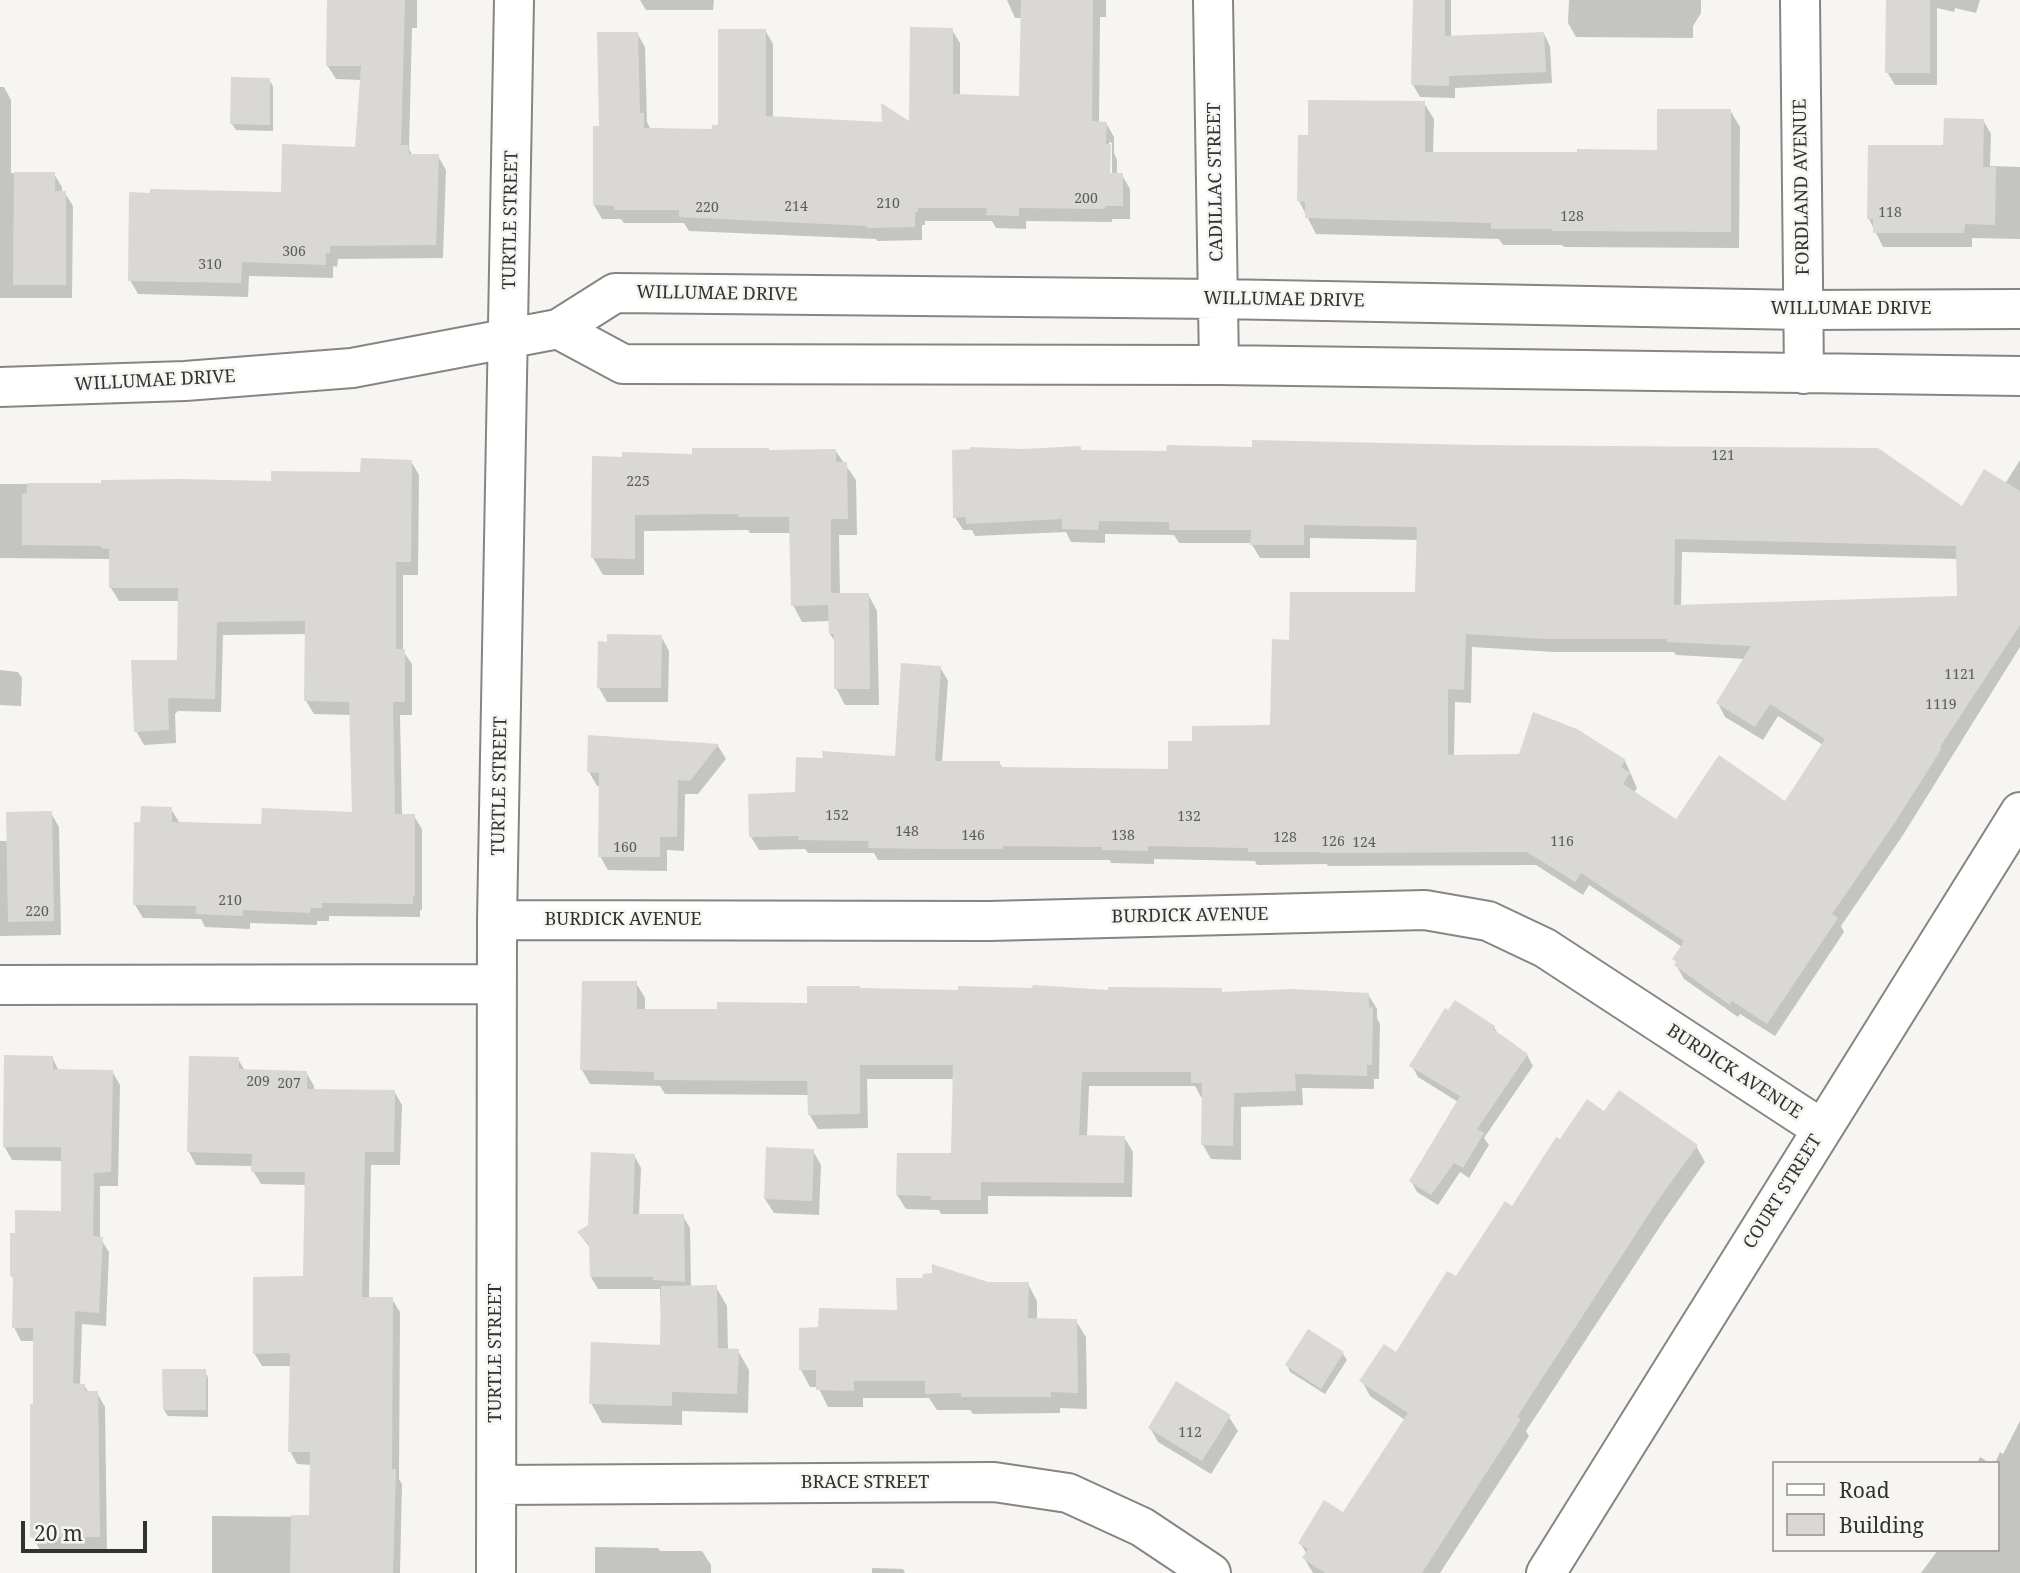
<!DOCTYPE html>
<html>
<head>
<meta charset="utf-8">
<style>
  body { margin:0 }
  #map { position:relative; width:2020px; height:1573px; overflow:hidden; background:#f6f5f1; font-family:"Noto Serif",serif }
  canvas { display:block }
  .legend { position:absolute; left:1772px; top:1461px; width:228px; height:91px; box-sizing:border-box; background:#f6f5f1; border:2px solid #a8a7a4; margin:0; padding:9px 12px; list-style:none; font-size:21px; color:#323230 }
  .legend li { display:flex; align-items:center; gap:14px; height:35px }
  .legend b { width:35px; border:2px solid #a8a7a4 }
  .scale { position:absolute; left:21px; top:1521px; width:126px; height:32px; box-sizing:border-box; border:4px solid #323230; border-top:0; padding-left:9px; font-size:21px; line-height:24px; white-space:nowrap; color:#323230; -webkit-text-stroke:5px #f6f5f1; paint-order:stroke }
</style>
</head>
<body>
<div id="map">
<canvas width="2020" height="1573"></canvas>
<ul class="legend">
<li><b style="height:9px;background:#fff"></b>Road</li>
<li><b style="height:19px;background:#d9d8d4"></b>Building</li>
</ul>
<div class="scale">20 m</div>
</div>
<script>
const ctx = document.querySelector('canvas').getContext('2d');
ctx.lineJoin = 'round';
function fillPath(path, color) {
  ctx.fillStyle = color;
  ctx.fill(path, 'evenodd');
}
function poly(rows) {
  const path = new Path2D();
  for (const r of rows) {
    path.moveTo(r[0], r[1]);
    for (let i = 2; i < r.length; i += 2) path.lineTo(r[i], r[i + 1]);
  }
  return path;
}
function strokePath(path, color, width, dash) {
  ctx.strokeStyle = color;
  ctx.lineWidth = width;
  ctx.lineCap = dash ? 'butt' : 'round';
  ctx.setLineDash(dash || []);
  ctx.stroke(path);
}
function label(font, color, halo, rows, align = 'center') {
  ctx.font = font + ' "Noto Serif",serif';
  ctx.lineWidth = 5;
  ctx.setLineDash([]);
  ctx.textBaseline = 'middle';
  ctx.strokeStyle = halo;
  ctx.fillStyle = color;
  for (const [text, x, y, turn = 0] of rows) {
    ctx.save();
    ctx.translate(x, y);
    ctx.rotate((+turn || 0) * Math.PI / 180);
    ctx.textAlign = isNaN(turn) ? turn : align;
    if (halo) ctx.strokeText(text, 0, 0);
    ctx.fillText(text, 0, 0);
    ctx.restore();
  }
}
const shadow = poly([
  [329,0,417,0,417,28,412,28,409,149,413,156,438,156,446,170,443,258,338,259,337,267,333,266,333,278,249,276,248,297,138,294,130,280,357,149,361,80,336,79,327,65],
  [640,0,714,0,713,10,646,10],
  [1007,0,1106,0,1106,17,1100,17,1099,123,1106,123,1114,137,1114,153,1117,160,1117,175,1122,175,1130,189,1130,219,1112,219,1112,222,1026,221,1026,229,996,228,992,221,925,221,925,225,922,225,922,240,877,241,876,239,689,231,684,223,624,223,621,219,602,219,594,205,601,128,637,33,645,47,647,122,650,128,713,131,720,126,765,30,773,44,773,118,910,125,952,30,960,43,960,96,1020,98,1023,18,1015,18],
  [1109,142,1112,143,1112,182,1108,182],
  [1415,0,1451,0,1451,37,1544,34,1550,46,1552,83,1455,88,1455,98,1420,97,1413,85],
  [1569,0,1701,0,1701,13,1693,26,1693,38,1576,37,1568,23],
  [1891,0,1980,0,1976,13,1955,8,1954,12,1937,8,1937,85,1895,85,1887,72],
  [269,80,273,86,273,131,236,130,232,124],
  [0,87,4,87,11,100,11,173,54,174,62,187,62,193,65,193,73,206,72,298,0,298],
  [1424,103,1434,119,1433,153,1659,152,1730,110,1740,127,1739,248,1564,247,1562,245,1503,245,1499,239,1316,234,1299,201,1309,137],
  [1983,120,1991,134,1990,166,2020,167,2020,239,1972,238,1972,247,1883,247,1869,219,1945,147],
  [1080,448,1082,452,1963,509,2005,484,2020,460,2020,647,1903,835,1841,926,1844,932,1775,1036,1740,1014,1738,1017,1684,979,1676,965,1682,947,1589,885,1583,895,1536,865,1328,866,1327,864,1257,865,1255,861,1154,859,1154,864,1111,863,1110,860,878,860,874,853,808,853,805,849,759,850,751,837,797,794,897,758,940,667,948,681,942,763,999,763,1003,769,1170,771,1194,743,1272,726,1291,641,1417,593,1418,540,1310,538,1310,558,1260,558,1251,543,1179,543,1174,535,1105,534,1105,543,1071,542,1066,532,975,536,972,530,963,530,955,517,1023,451],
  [1682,552,1958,559,1958,598,1681,607],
  [1472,647,1554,652,1674,652,1676,655,1746,659,1718,703,1725,717,1763,740,1778,716,1823,745,1785,803,1677,821,1634,793,1637,788,1625,761,1454,757,1455,702,1471,703],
  [835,450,856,480,857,535,839,535,840,595,868,594,877,611,879,705,845,705,836,688,836,643,830,634,830,621,802,622,793,605,791,533,750,533,748,530,644,531,644,575,603,575,593,558,594,458],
  [411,461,419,475,418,575,403,575,403,651,412,664,412,715,400,715,402,815,414,816,422,829,422,910,420,910,420,917,329,916,329,921,317,921,317,925,250,923,250,929,205,927,201,919,143,918,135,905,142,824,171,809,179,822,263,826,354,814,351,715,314,714,306,701,306,634,223,635,221,712,178,711,175,714,176,743,144,745,136,731,178,661,179,601,119,601,111,588,109,559,0,558,0,484,273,483,362,474],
  [661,636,669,651,668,702,607,702,599,688],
  [0,670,18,672,22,678,21,706,0,705],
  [589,737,718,746,726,759,698,794,685,794,684,851,667,850,667,871,608,870,600,856,601,786,597,786,589,772],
  [51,813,59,827,61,935,0,936,0,841,8,841],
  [636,983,645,998,645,1010,719,1011,808,1005,860,990,1221,990,1223,993,1368,994,1377,1009,1377,1018,1380,1024,1379,1079,1374,1079,1374,1089,1302,1088,1303,1105,1241,1107,1241,1160,1211,1159,1203,1145,1204,1097,1201,1097,1195,1086,1089,1086,1087,1137,1124,1137,1133,1152,1132,1197,988,1196,988,1214,941,1214,939,1210,906,1209,897,1195,953,1155,954,1079,867,1079,868,1128,818,1129,809,1114,809,1095,665,1094,660,1086,590,1084,582,1070],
  [1449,1012,1494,1027,1498,1034,1527,1055,1533,1066,1484,1138,1489,1145,1469,1178,1460,1172,1438,1205,1417,1192,1411,1181,1458,1102,1418,1077,1412,1066],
  [52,1057,59,1071,112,1071,120,1085,118,1186,100,1186,100,1238,109,1252,106,1326,82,1324,80,1385,84,1385,89,1393,97,1393,105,1407,107,1550,40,1550,32,1536,35,1341,21,1341,14,1327,15,1281,11,1275,62,1213,63,1161,12,1160,4,1146],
  [238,1059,245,1071,306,1072,314,1086,314,1091,394,1091,402,1105,400,1165,371,1165,369,1299,392,1299,400,1312,399,1479,402,1484,400,1573,212,1573,212,1516,311,1517,312,1465,297,1464,290,1451,291,1366,262,1366,254,1353,305,1277,306,1185,261,1184,253,1171,253,1166,196,1165,189,1152],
  [1605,1114,1696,1146,1705,1162,1665,1219,1526,1431,1529,1436,1440,1573,1313,1573,1304,1558,1307,1554,1300,1543,1343,1514,1405,1420,1370,1396,1362,1381,1396,1354,1513,1208,1560,1141],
  [813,1151,821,1165,819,1215,774,1213,765,1199],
  [634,1155,641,1168,639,1216,683,1216,690,1228,691,1287,716,1287,727,1306,728,1350,738,1351,749,1370,748,1413,682,1411,682,1425,602,1423,591,1403,662,1347,660,1289,598,1289,591,1277,591,1249,579,1233,590,1226],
  [987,1284,1028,1284,1037,1301,1037,1320,1076,1321,1086,1337,1087,1409,1060,1408,1060,1413,973,1414,970,1410,937,1410,929,1398,863,1398,863,1407,828,1407,818,1387,810,1387,801,1370,820,1329,898,1312],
  [1309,1331,1343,1354,1347,1360,1325,1394,1290,1372,1287,1365],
  [205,1371,208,1378,208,1417,168,1416,164,1410],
  [1229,1417,1238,1431,1211,1474,1158,1442,1150,1428],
  [2020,1421,2020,1573,1921,1573,1938,1550,1997,1550,1997,1463,1995,1463,2000,1452,2003,1454],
  [1980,1457,1990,1463,1977,1463],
  [595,1547,658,1548,660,1551,702,1551,711,1565,711,1573,595,1573],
  [872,1568,903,1569,905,1573,872,1573]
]);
const building = poly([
  [327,0,405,0,401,145,408,145,409,154,439,154,436,245,330,246,330,253,326,253,326,265,242,262,241,283,128,281,129,192,150,193,150,189,281,192,282,144,355,147,361,66,326,66],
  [1021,0,1093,0,1092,121,1107,122,1106,144,1111,144,1110,173,1123,173,1123,206,1105,206,1105,209,1019,208,1019,216,986,215,987,208,918,208,918,212,915,212,915,227,867,228,867,226,679,217,679,210,614,210,614,206,593,205,593,126,599,126,597,32,638,32,640,113,644,113,644,128,712,129,712,125,718,125,718,29,766,29,766,116,882,122,881,103,909,121,910,27,953,28,953,94,1019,96],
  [1413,0,1445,0,1445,36,1544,32,1546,72,1449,76,1449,86,1411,85],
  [1886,0,1930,0,1930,73,1885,73],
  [231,77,270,78,270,125,230,124],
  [1308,100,1425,101,1425,152,1577,152,1577,149,1657,150,1657,109,1731,109,1731,232,1552,231,1552,229,1491,229,1491,223,1305,218,1305,202,1297,201,1298,135,1308,135],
  [1944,118,1984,119,1983,167,1996,167,1995,225,1965,224,1964,233,1873,233,1873,219,1867,219,1868,145,1943,145],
  [14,172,55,172,55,191,66,191,66,285,13,285],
  [1252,440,1476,445,1878,448,1962,506,1984,469,2020,491,2020,625,1940,747,1942,748,1896,821,1832,914,1838,918,1767,1024,1732,1001,1730,1005,1674,965,1676,962,1672,959,1684,941,1581,873,1575,882,1527,852,1319,853,1319,852,1248,852,1248,848,1148,846,1148,851,1102,850,1102,847,1003,846,1003,849,933,849,868,848,869,841,798,840,799,836,749,837,748,794,795,792,796,757,823,758,822,751,895,756,901,663,941,666,935,761,1000,761,1000,767,1168,769,1168,741,1192,741,1192,726,1270,725,1272,639,1289,640,1290,592,1415,592,1417,527,1304,525,1304,545,1250,545,1251,530,1169,530,1169,522,1099,521,1098,530,1062,529,1062,519,966,524,966,517,953,518,952,450,970,449,970,447,1023,449,1081,446,1080,450,1166,451,1167,445,1252,447],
  [1675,539,1956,546,1957,596,1674,605],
  [1466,634,1546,639,1667,639,1667,642,1751,646,1716,703,1755,727,1770,704,1825,739,1785,801,1719,755,1676,819,1623,784,1630,773,1621,767,1626,760,1577,729,1533,712,1519,754,1448,755,1448,689,1464,690],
  [692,448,769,448,769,450,836,449,836,462,847,462,848,519,831,519,831,593,869,593,870,689,834,689,834,634,829,634,828,605,791,606,789,517,739,517,738,514,635,515,635,559,591,558,592,456,622,457,622,452,692,454],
  [361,458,412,460,411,562,396,562,396,649,405,649,405,702,393,702,395,814,415,814,415,896,413,897,413,904,322,903,322,908,311,908,310,913,243,910,243,916,196,914,196,906,133,905,134,822,140,822,141,806,172,807,172,822,261,824,262,808,352,812,349,702,304,701,305,621,217,622,215,699,170,698,168,700,169,730,134,732,131,660,177,660,178,588,109,588,109,549,101,548,101,546,22,545,22,494,27,493,27,483,101,483,101,480,180,479,271,481,271,471,360,472],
  [607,634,662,635,661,688,597,688,598,641,607,642],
  [588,735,719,744,690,781,678,780,677,837,660,837,660,857,598,857,599,773,587,772],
  [52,811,54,921,8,922,6,812],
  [582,981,637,981,637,1009,717,1009,717,1002,807,1003,807,986,860,986,860,988,958,990,958,986,1032,988,1033,985,1108,990,1108,987,1222,988,1221,992,1292,989,1369,993,1369,1008,1373,1007,1372,1065,1367,1065,1367,1076,1295,1074,1296,1091,1234,1093,1233,1146,1201,1145,1202,1083,1191,1083,1191,1072,1082,1072,1079,1135,1125,1136,1124,1183,981,1182,981,1200,931,1200,931,1196,896,1195,897,1153,951,1153,953,1065,860,1065,860,1114,808,1115,807,1081,654,1080,654,1072,580,1070],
  [1455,1000,1495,1026,1493,1029,1528,1054,1477,1129,1484,1133,1463,1168,1454,1163,1431,1195,1409,1181,1460,1096,1409,1066,1445,1008,1448,1010],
  [4,1055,53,1056,53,1069,113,1070,111,1172,94,1173,93,1236,103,1237,99,1313,75,1311,73,1383,85,1384,85,1391,98,1391,100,1537,30,1537,30,1404,33,1404,33,1328,12,1328,13,1276,10,1276,10,1233,15,1233,15,1210,61,1211,61,1147,3,1147],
  [189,1056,239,1057,239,1069,307,1071,307,1089,395,1090,394,1152,365,1152,362,1297,393,1297,392,1469,396,1469,393,1573,290,1573,291,1515,309,1515,310,1452,288,1452,290,1353,253,1354,253,1277,303,1276,305,1172,251,1172,252,1154,187,1152],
  [1619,1090,1698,1145,1656,1203,1517,1417,1521,1419,1422,1573,1325,1573,1302,1558,1308,1549,1298,1543,1324,1500,1343,1512,1408,1413,1359,1381,1384,1344,1396,1352,1447,1271,1456,1276,1505,1201,1512,1206,1556,1137,1560,1139,1587,1099,1604,1111],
  [766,1147,814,1149,812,1201,764,1199],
  [591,1152,635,1154,633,1214,684,1214,685,1282,653,1280,653,1277,590,1277,589,1244,577,1232,588,1225],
  [932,1264,988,1282,1029,1282,1028,1318,1077,1319,1078,1393,1051,1392,1051,1397,961,1397,961,1393,925,1394,925,1381,854,1381,854,1391,816,1390,816,1370,799,1370,799,1328,818,1327,819,1308,897,1310,896,1278,922,1278,923,1274,932,1273],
  [717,1285,718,1348,739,1349,737,1394,672,1392,672,1406,589,1404,591,1342,660,1345,661,1286],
  [1308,1329,1344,1352,1321,1389,1285,1365],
  [162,1369,206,1369,206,1410,163,1410],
  [1176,1381,1231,1415,1202,1461,1148,1428]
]);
const minor = poly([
  [1213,0,1219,365],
  [1800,0,1804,374],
  [558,329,623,364,1219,365,2020,376],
  [0,387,185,381,352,368,558,329,615,293,1218,299,1803,310,2020,309],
  [497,920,989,921,1425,910,1488,921,1545,948,1822,1129],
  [0,985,497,984],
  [496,1485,994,1482,1068,1493,1142,1527,1211,1573],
  [496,1573,497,920,514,0]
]);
const major = poly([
  [1546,1573,2020,812]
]);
const numberNames = [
  ["200",1086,199],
  ["210",888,204],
  ["214",796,207],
  ["220",707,208],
  ["118",1890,213],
  ["128",1572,217],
  ["306",294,252],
  ["310",210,265],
  ["121",1723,456],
  ["225",638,482],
  ["1121",1960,675],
  ["1119",1941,705],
  ["152",837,816],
  ["132",1189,817],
  ["148",907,832],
  ["146",973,836],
  ["138",1123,836],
  ["128",1285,838],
  ["126",1333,842],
  ["116",1562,842],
  ["124",1364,843],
  ["160",625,848],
  ["210",230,901],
  ["220",37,912],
  ["209",258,1082],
  ["207",289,1084],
  ["112",1190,1433]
];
const streetNames = [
  ["CADILLAC STREET",1216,182,-91],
  ["FORDLAND AVENUE",1802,187,-91],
  ["TURTLE STREET",511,220,-89],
  ["WILLUMAE DRIVE",717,294,1],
  ["WILLUMAE DRIVE",1284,300,1],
  ["WILLUMAE DRIVE",1851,309],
  ["WILLUMAE DRIVE",155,381,-3],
  ["TURTLE STREET",500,786,-89],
  ["BURDICK AVENUE",1190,916,-1],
  ["BURDICK AVENUE",623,920],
  ["BURDICK AVENUE",1734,1072,33],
  ["COURT STREET",1783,1192,-58],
  ["TURTLE STREET",496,1353,-90],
  ["BRACE STREET",865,1483]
];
fillPath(shadow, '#0003');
fillPath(building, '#d9d8d4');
strokePath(minor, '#868581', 42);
strokePath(major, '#868581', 42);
strokePath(minor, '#fff', 38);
strokePath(major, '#fff', 38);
label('14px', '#5c5c59', null, numberNames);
label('18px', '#323230', '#f6f5f1', streetNames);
</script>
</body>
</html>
